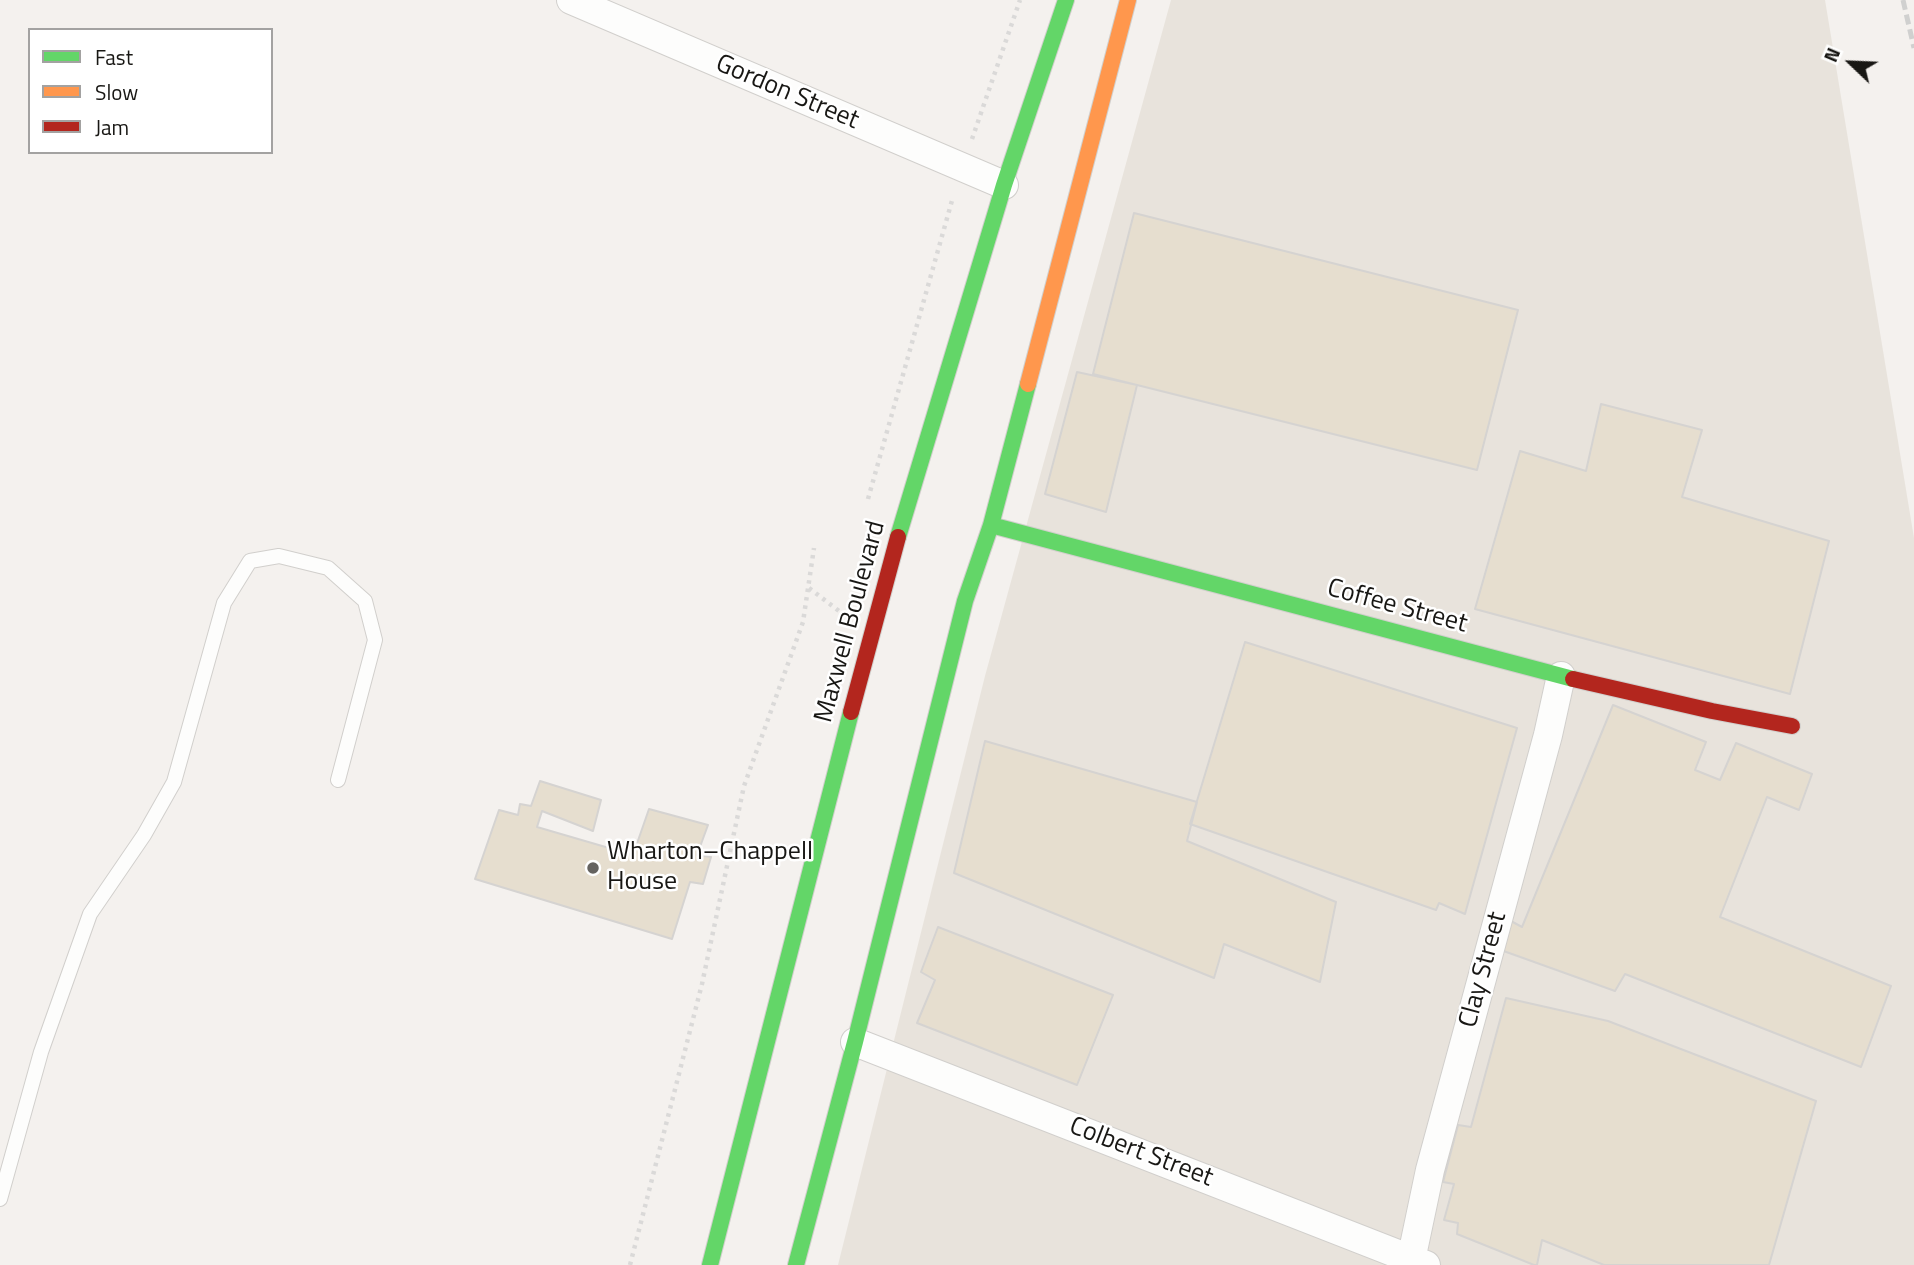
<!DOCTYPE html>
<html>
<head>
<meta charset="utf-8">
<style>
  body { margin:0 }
  #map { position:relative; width:1914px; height:1265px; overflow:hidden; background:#f4f1ee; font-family:"Titillium Web",sans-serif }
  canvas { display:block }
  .legend { position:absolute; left:28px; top:28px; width:245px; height:126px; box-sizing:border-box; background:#fff; border:2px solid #a3a2a1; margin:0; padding:9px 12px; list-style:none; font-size:21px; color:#181714 }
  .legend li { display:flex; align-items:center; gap:14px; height:35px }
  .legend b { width:35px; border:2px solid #a3a2a1 }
  .north { position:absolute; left:1816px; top:28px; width:70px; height:70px; -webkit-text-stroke:5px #fff; paint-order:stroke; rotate:293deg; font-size:19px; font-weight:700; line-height:28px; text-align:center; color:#181714 }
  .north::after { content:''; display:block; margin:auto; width:24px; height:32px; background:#181714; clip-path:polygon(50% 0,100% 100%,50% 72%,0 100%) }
</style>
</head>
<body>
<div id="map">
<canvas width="1914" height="1265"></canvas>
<ul class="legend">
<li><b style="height:9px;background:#63d668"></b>Fast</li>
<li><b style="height:9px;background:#ff974d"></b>Slow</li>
<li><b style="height:9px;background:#b3261e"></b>Jam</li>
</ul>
<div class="north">N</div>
</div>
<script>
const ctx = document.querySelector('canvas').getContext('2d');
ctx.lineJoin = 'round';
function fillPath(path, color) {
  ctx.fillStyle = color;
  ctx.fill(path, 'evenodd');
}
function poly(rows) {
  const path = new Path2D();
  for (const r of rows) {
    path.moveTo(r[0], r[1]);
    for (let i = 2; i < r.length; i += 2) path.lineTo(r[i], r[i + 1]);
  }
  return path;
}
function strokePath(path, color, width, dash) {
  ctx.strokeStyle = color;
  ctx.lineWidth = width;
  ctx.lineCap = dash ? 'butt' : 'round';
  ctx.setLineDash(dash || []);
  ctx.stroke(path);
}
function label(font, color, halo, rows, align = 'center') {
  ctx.font = font + ' "Titillium Web",sans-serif';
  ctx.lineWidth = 5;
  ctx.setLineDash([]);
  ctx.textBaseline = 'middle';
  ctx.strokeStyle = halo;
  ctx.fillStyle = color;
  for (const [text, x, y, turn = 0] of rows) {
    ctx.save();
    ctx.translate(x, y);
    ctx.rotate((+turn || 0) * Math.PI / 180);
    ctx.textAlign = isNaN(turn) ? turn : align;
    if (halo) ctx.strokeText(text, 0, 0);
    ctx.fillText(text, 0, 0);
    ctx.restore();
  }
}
const built = poly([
  [1171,0,1825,0,1914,538,1914,1265,838,1265,985,676]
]);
const building = poly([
  [1134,213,1518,310,1477,470,1093,374,1134,213],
  [1077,372,1137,385,1106,512,1045,494,1077,372],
  [1601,404,1702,430,1682,497,1829,541,1790,694,1475,609,1520,451,1586,471,1601,404],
  [1245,642,1517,728,1465,914,1439,903,1436,910,1190,824,1245,642],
  [1613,705,1706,742,1695,770,1720,780,1736,743,1812,774,1799,810,1767,797,1720,917,1891,986,1861,1067,1625,974,1615,991,1498,949,1509,920,1522,927,1613,705],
  [985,741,1197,802,1187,841,1336,902,1320,982,1224,944,1214,978,954,873,985,741],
  [540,781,601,800,593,831,542,811,537,827,633,855,649,809,708,825,697,855,711,857,703,884,690,882,672,939,475,879,499,810,518,815,520,804,531,806,540,781],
  [938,927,1113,995,1077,1085,917,1023,935,980,921,972,938,927],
  [1506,998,1608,1021,1816,1101,1769,1265,1604,1265,1542,1240,1537,1265,1534,1265,1457,1234,1458,1223,1444,1220,1454,1184,1443,1182,1458,1125,1471,1127,1506,998]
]);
const path = poly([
  [972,139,1020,0],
  [868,499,953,197],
  [809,588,839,611,839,609],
  [630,1265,702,984,744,786,803,622,814,548]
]);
const lane = poly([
  [0,1199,41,1052,90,914,144,835,174,782,224,603,250,561,279,556,328,568,365,601,375,640,338,780]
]);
const street = poly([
  [571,0,1004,185],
  [855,1042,1426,1265],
  [1410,1265,1430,1170,1548,735,1561,676]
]);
const fast = poly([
  [991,525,1573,679],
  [898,537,1004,185,1066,0],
  [710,1265,851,712],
  [796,1265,855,1042,965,601,991,525,1028,384]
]);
const slow = poly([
  [1028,384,1128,0]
]);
const jam = poly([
  [1573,679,1712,711,1792,726],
  [851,712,898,537]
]);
const rail = poly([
  [1903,0,1914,48]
]);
const markers = [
  [593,868,7,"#656360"]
];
const streetNames = [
  ["Gordon Street",787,93,23],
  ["Coffee Street",1397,607,15],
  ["Maxwell Boulevard",851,622,-75],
  ["Clay Street",1484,970,-75],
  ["Colbert Street",1141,1153,21]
];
const poiNames = [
  ["Wharton–Chappell",607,853],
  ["House",607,883]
];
fillPath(built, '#e8e3dc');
fillPath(building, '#e6decf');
strokePath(building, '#d5d3d1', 2);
strokePath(lane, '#d1cfcc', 16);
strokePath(street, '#d1cfcc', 30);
strokePath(fast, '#d1cfcc', 18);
strokePath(slow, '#d1cfcc', 18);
strokePath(jam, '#d1cfcc', 18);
strokePath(path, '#dad9d8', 4.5, [3.5, 5]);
strokePath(lane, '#fdfdfc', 14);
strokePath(street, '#fdfdfc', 28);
strokePath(fast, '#63d668', 16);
strokePath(slow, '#ff974d', 16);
strokePath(jam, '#b3261e', 16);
strokePath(rail, '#d0d0cf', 5, [10, 5]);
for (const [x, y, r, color] of markers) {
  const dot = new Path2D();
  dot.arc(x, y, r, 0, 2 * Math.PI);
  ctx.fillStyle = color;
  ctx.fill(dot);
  strokePath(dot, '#fff', 2.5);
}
label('26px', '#181714', '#fff', streetNames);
label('26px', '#181714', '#fff', poiNames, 'left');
</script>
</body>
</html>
